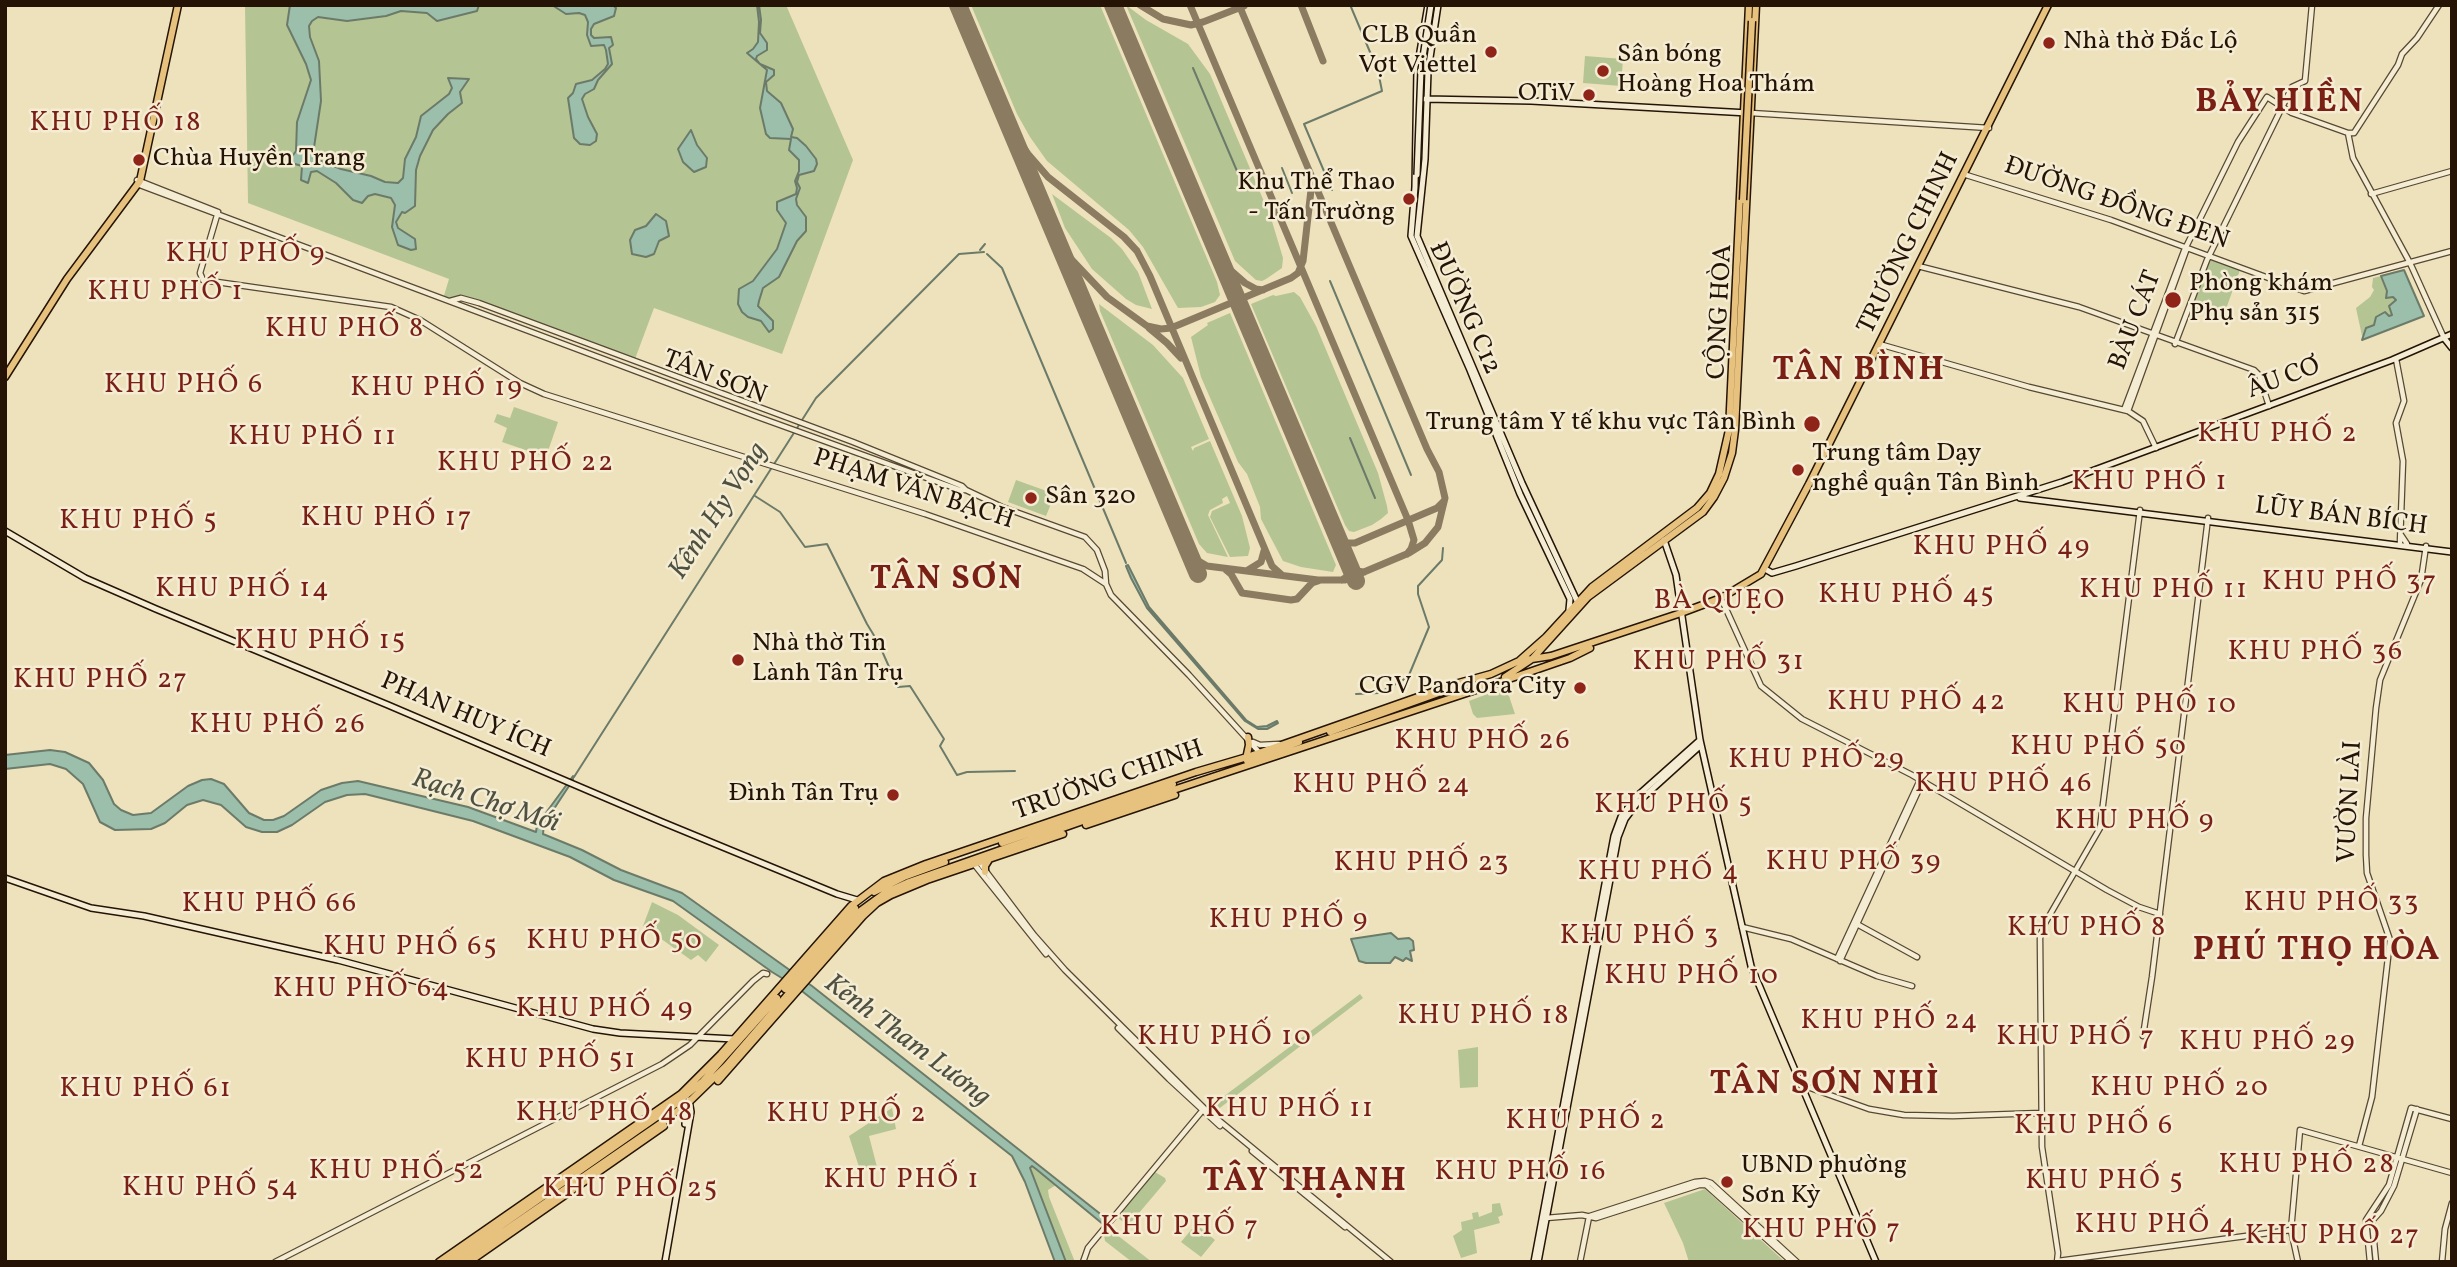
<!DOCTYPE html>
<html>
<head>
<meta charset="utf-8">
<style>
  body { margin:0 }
  #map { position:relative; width:2457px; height:1267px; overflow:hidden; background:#eee2bc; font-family:Vollkorn,serif }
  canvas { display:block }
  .frame { position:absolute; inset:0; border:7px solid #251406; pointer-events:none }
</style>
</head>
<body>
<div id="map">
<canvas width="2457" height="1267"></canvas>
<div class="frame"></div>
</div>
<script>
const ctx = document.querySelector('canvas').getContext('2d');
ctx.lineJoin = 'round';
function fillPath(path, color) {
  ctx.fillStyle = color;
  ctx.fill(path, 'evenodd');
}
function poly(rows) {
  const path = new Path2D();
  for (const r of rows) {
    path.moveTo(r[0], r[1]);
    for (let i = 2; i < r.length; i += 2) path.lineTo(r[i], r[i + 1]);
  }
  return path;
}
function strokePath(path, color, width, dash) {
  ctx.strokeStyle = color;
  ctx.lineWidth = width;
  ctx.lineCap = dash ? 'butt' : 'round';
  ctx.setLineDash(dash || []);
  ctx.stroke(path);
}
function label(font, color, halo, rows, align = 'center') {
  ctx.font = font + ' Vollkorn,serif';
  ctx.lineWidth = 5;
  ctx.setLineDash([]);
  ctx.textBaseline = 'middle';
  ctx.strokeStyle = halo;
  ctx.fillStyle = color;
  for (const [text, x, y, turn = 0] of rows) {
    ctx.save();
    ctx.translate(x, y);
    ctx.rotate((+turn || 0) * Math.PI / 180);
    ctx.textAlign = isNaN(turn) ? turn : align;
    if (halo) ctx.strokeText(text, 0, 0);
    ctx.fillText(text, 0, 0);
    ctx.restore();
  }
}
const green = poly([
  [245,5,786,5,853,160,782,354,654,308,635,359,459,296,446,301,443,299,449,279,248,203],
  [971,5,1100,5,1217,282,1220,295,1215,302,1201,307,1178,308,1143,247,1129,230,1047,161,1030,137,1017,114],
  [1126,5,1146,20,1188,44,1210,74,1271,218,1283,258,1282,268,1266,279,1262,281,1256,280,1235,261],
  [1585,56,1623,59,1621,86,1583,83],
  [1052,194,1111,238,1122,249,1138,272,1152,309,1136,305,1126,299,1092,269,1065,228],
  [2209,258,2240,270,2222,320,2190,308],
  [2381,276,2387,291,2386,298,2393,297,2396,300,2389,306,2392,315,2389,316,2385,312,2381,314,2376,318,2374,324,2367,327,2365,335,2362,336,2356,308,2370,297,2374,290,2372,287,2373,278],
  [1294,292,1300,297,1316,326,1378,473,1387,506,1388,513,1381,519,1372,525,1354,532,1349,531,1345,525,1251,304,1273,295,1276,296],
  [1099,304,1153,345,1183,378,1209,439,1191,447,1193,451,1194,448,1210,441,1242,516,1250,548,1248,556,1230,557,1210,517,1212,511,1230,503,1227,496,1222,499,1223,503,1210,510,1208,515,1228,557,1207,553,1199,544,1100,311],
  [1230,313,1333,558,1336,565,1333,572,1301,567,1283,561,1261,519,1260,507,1247,474,1238,462,1201,377,1191,337,1208,325,1207,323],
  [514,407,558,422,546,457,502,442,507,428,494,422,497,414,510,418],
  [1016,480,1055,494,1046,516,1008,502],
  [1506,687,1515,714,1477,718,1473,714,1469,701],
  [652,902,678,915,719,945,706,962,698,955,691,960,643,926],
  [1360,994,1363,998,1212,1114,1207,1109],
  [1478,1047,1478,1087,1460,1088,1458,1050],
  [892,1108,896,1129,869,1136,877,1167,860,1170,849,1136],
  [1032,1166,1056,1185,1048,1190,1049,1197,1075,1262,1066,1262,1029,1168],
  [1155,1172,1165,1178,1166,1181,1128,1226,1117,1217],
  [1705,1189,1785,1262,1689,1262,1683,1243,1664,1203],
  [1500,1203,1503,1215,1498,1217,1500,1223,1474,1230,1477,1253,1461,1258,1453,1236,1462,1230,1461,1222,1473,1219,1472,1213,1478,1212,1479,1217,1492,1212,1492,1204],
  [1196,1224,1215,1240,1201,1257,1181,1242],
  [1108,1228,1152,1262,1132,1262,1105,1241,1104,1235]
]);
const water = poly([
  [290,5,479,5,477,11,437,21,427,13,401,11,386,16,347,21,318,17,312,21,309,26,310,37,319,61,321,101,313,154,316,159,341,169,371,176,385,182,398,183,403,178,405,159,416,137,421,116,449,94,452,88,448,78,469,79,460,92,462,103,448,114,433,130,420,156,416,170,415,206,405,213,402,212,396,222,398,228,415,239,416,249,411,250,398,245,392,227,395,205,391,198,375,194,368,196,362,203,353,200,336,183,317,171,311,172,308,183,301,180,302,166,288,162,296,151,297,122,311,80,306,64,287,25,290,5],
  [552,5,613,5,616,8,614,16,594,24,591,29,591,35,594,38,611,37,613,45,609,48,612,64,598,80,594,89,585,94,582,99,588,117,597,134,596,141,590,145,580,144,574,138,568,98,573,93,576,84,592,80,605,69,608,64,606,50,604,45,591,46,587,35,588,22,585,15,579,13,566,14,552,5],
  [757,5,759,5,761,20,760,33,767,43,767,50,757,56,756,59,760,64,774,70,774,75,766,82,767,91,781,103,793,129,791,137,797,138,806,146,816,159,817,164,814,171,799,175,797,182,800,188,796,199,797,205,806,217,806,231,797,241,779,277,763,288,759,301,758,306,773,321,773,329,769,332,761,321,748,317,742,312,738,304,739,289,753,281,777,249,786,223,777,210,777,202,796,194,797,188,795,181,799,171,799,160,789,150,791,139,770,138,766,134,760,108,767,70,747,53,753,49,758,42,759,22,757,5],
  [691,130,697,145,707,158,706,167,694,172,683,162,678,149,691,130],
  [656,214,666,221,669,236,659,241,654,254,646,257,632,254,630,240,635,230,646,226,656,214],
  [2404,270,2424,316,2362,340,2366,328,2374,325,2376,317,2385,312,2389,316,2392,315,2389,306,2396,300,2393,297,2386,298,2387,291,2381,276,2404,270],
  [1128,565,1149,607,1246,720,1257,727,1267,726,1277,721,1278,723,1267,729,1258,729,1245,721,1147,608,1131,578,1126,566,1128,565],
  [50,750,65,752,89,763,103,780,114,804,121,810,133,815,151,813,188,786,202,780,211,779,224,784,249,813,264,820,273,820,284,816,321,790,342,783,358,781,468,807,536,832,537,825,573,776,573,780,544,824,543,834,582,850,621,870,682,893,812,986,1108,1220,1104,1225,1036,1169,1032,1166,1030,1168,1066,1262,1055,1262,1025,1182,1012,1156,798,988,772,972,673,901,614,880,570,857,473,821,365,794,347,795,325,802,292,825,277,832,262,832,246,827,221,805,203,800,187,805,165,823,151,829,115,830,100,822,83,784,66,769,50,764,5,769,5,755,50,750],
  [1391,933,1398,939,1409,938,1413,941,1414,950,1410,951,1412,961,1406,958,1403,961,1395,957,1390,963,1366,963,1359,961,1351,939,1391,933]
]);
const stream = poly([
  [1193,68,1237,171],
  [1282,168,1292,193],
  [1332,190,1304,124,1382,91,1378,71,1351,7],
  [980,250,985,244],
  [987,254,1002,268,1126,563],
  [1330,281,1411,475],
  [802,420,816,398,959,254,984,252],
  [1350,438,1375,498],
  [755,496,780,512,805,547,827,544,867,624,878,642,898,687,910,686,944,739,940,746,957,775,967,772,1015,771],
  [1356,694,1379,693,1403,680,1409,675,1429,627,1418,594,1418,586,1442,560,1443,548],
  [574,777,799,425]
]);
const taxiway = poly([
  [1140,5,1163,19,1191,25,1203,22,1244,6],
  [1190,5,1408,520,1414,540,1411,549,1407,554],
  [1301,5,1323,61],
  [1010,128,1028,154,1048,177,1124,237,1137,251,1150,276,1272,566,1282,575],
  [1052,228,1070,258,1107,297,1147,326,1161,329,1171,328,1291,278,1298,273,1303,261,1312,181],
  [1221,262,1245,283,1256,289,1263,290],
  [1149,328,1167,343,1181,358],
  [1338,538,1346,543,1355,543,1437,508,1444,501],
  [1190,556,1207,566,1318,580,1345,580,1409,553,1425,543,1438,527,1445,498,1439,472,1427,449,1239,5],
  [1225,569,1231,574,1242,593,1291,600,1297,599,1312,583,1318,581],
  [1248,570,1261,562,1264,551],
  [1342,580,1348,576,1349,566,1356,571,1364,572]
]);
const runway = poly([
  [958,5,1198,574],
  [1113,5,1356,581]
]);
const tertiary = poly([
  [1751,113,1989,128],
  [2348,133,2353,158,2410,263,2444,338],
  [2348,133,2354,133,2398,65,2402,54,2417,38,2439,5],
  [1963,174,2111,220,2304,291,2452,251],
  [137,180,218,212],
  [137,184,758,417,960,490,966,490],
  [2371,194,2452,171],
  [218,212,200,273,203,280,391,307,420,320,520,383,544,394,925,514,1083,569,1106,584,1111,595,1189,675,1259,752],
  [1918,266,2079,307,2254,370,2259,375,2269,406],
  [450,301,461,298,479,303,853,442,962,486,966,490,1002,507,1085,537,1097,550,1105,571,1106,584],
  [1879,344,2029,387,2128,411,2143,421,2156,448],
  [2175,344,2207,260,2292,87,2305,81,2312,5],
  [2396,359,2404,401,2396,423,2403,461,2400,543],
  [2124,410,2184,251,2238,142,2267,97,2292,113,2348,133],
  [2128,411,2187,248],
  [2401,535,2407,544],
  [1721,598,1761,686,1802,719,1912,775,2107,890,2139,907,2160,914],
  [1253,742,1260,745,1279,744],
  [979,862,1034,935,1065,970,1205,1109,1391,1262],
  [974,864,1046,954],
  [1855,923,1917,957],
  [1742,927,1791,939,1877,976,1912,986],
  [1837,959,1920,780],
  [1840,961,1920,787],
  [1118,1028,1169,1079,1220,1126],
  [2143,1036,2152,977,2208,518],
  [1802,1085,1869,1109,1904,1115,1953,1116,2041,1113],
  [2359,1146,2372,1097,2390,940,2367,873,2366,855,2366,818,2376,708,2380,680,2421,580,2426,546],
  [1252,1151,1345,1227],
  [1590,1216,1695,1182,1705,1181,1711,1183,1797,1262],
  [1546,1218,1582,1215,1596,1218,1699,1185,1706,1185,1792,1262],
  [2058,1261,2291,1230],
  [275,1262,662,1064,690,1045,753,981,763,973,767,974],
  [1083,1262,1088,1248,1202,1111],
  [1580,1262,1589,1217],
  [2057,1262,2058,1253,2042,1147,2040,938,2044,925,2100,828,2140,510],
  [2298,1262,2291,1230,2300,1130,2452,1173],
  [2370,1262,2366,1220,2389,1185,2411,1108,2452,1119],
  [2376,1262,2372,1221,2381,1211,2394,1186,2417,1109],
  [2442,1262,2445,1229,2452,1203]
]);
const secondary = poly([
  [1428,5,1417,69,1415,187,1411,236,1470,370,1520,494,1570,599,1569,610],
  [1438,5,1428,71,1425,159,1417,236,1522,483,1577,601],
  [1425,99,1531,101,1748,113],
  [2444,338,2452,348],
  [2020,498,2452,552],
  [5,531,85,578,156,609,388,705,662,822,837,894,857,900],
  [1664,540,1676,575,1700,740,1751,966,1876,1262],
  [1765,569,1772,573,1796,566,2062,482,2392,360,2452,334],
  [5,878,91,908,144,916,338,960,593,1029,620,1033,734,1039],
  [679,1105,686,1116,685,1124],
  [665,1262,691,1112,689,1100],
  [1534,1262,1614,836,1621,817,1636,797,1700,740],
  [1538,1262,1618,837,1625,819,1637,803,1701,745]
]);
const primary = poly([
  [5,377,67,279,140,181,178,5],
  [1520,660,1546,637,1592,587,1697,508,1710,493,1719,474,1729,430,1749,5],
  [1505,677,1532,659,1588,597,1703,512,1714,497,1724,478,1732,453,1735,430,1756,5],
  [1330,732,1461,685],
  [1246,759,1249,745,1248,737],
  [1247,761,1299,742],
  [1086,825,1175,795],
  [1002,843,1173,784],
  [985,872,985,866,990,858],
  [874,892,904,877,945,862],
  [785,989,855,908],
  [718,1081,863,916,877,903,891,895,927,880,1063,834],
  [439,1262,681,1094,721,1054,851,906,884,881,926,864,1196,772,1247,757,1455,684,1491,674,1519,661,1551,656,1681,613,1721,598,1761,574,1809,484,2048,5],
  [449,1262,677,1103,703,1081,777,998],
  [459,1262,667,1119,690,1101,726,1066,859,912,885,893,909,882,1137,802,1506,680,1570,658,1590,648],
  [469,1262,664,1126]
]);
const secondaryBridge = poly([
  [1417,175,1421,70,1431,5]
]);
const primaryBridge = poly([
  [1743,200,1752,21]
]);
const markers = [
  [2049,43,7,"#8f2418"],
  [1491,52,7,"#8f2418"],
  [1603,71,7,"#8f2418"],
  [1589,95,7,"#8f2418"],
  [139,160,7,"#8f2418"],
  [1409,199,7,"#8f2418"],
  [2173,300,9,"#8f2418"],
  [1812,424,9,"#8f2418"],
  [1798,470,7,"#8f2418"],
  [1031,498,7,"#8f2418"],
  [738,660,7,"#8f2418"],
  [1580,688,7,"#8f2418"],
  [893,795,7,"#8f2418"],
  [1727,1182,7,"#8f2418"]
];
const poiNames = [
  ["CLB Quần",1477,37,"right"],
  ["Vợt Viettel",1477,67,"right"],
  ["Nhà thờ Đắc Lộ",2063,43],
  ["Sân bóng",1617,56],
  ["Hoàng Hoa Thám",1617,86],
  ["OTiV",1575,95,"right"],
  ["Chùa Huyền Trang",153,160],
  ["Khu Thể Thao",1395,184,"right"],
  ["- Tấn Trường",1395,214,"right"],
  ["Phòng khám",2189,285],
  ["Phụ sản 315",2189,315],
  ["Trung tâm Y tế khu vực Tân Bình",1796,424,"right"],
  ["Trung tâm Dạy",1812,455],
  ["nghề quận Tân Bình",1812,485],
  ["Sân 320",1045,498],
  ["Nhà thờ Tin",752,645],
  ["Lành Tân Trụ",752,675],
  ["CGV Pandora City",1566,688,"right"],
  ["Đình Tân Trụ",879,795,"right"],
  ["UBND phường",1741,1167],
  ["Sơn Kỳ",1741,1197]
];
const streetNames = [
  ["ĐƯỜNG ĐỒNG ĐEN",2116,205,19],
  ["TRƯỜNG CHINH",1910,244,-64],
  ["ĐƯỜNG C12",1463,309,66],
  ["CỘNG HÒA",1722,312,-87],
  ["BÀU CÁT",2137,321,-69],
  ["TÂN SƠN",714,379,21],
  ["ÂU CƠ",2284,380,-20],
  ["PHẠM VĂN BẠCH",913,491,18],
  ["LŨY BÁN BÍCH",2341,518,7],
  ["PHAN HUY ÍCH",465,717,23],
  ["TRƯỜNG CHINH",1109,782,-19],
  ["VƯỜN LÀI",2352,802,-87]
];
const neighbourhoodNames = [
  ["KHU PHỐ 18",116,125],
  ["KHU PHỐ 9",246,256],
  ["KHU PHỐ 1",166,294],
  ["KHU PHỐ 8",345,331],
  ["KHU PHỐ 6",184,387],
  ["KHU PHỐ 19",437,390],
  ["KHU PHỐ 2",2278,436],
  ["KHU PHỐ 11",313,439],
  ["KHU PHỐ 22",526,465],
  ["KHU PHỐ 1",2150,484],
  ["KHU PHỐ 17",387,520],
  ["KHU PHỐ 5",139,523],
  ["KHU PHỐ 49",2002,549],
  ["KHU PHỐ 37",2350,584],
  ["KHU PHỐ 14",243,591],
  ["KHU PHỐ 11",2164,592],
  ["KHU PHỐ 45",1907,597],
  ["BÀ QUẸO",1720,603],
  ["KHU PHỐ 15",321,643],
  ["KHU PHỐ 36",2316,654],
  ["KHU PHỐ 31",1719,664],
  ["KHU PHỐ 27",101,682],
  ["KHU PHỐ 42",1917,704],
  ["KHU PHỐ 10",2150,707],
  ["KHU PHỐ 26",278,727],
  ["KHU PHỐ 26",1483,743],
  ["KHU PHỐ 50",2099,749],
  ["KHU PHỐ 29",1817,762],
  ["KHU PHỐ 46",2004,786],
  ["KHU PHỐ 24",1382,787],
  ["KHU PHỐ 5",1674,807],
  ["KHU PHỐ 9",2135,823],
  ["KHU PHỐ 39",1854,864],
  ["KHU PHỐ 23",1422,865],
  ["KHU PHỐ 4",1659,874],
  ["KHU PHỐ 33",2332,905],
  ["KHU PHỐ 66",270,906],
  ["KHU PHỐ 9",1289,922],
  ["KHU PHỐ 8",2087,930],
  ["KHU PHỐ 3",1640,938],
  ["KHU PHỐ 50",615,943],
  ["KHU PHỐ 65",411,949],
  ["KHU PHỐ 10",1692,978],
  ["KHU PHỐ 64",362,991],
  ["KHU PHỐ 49",605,1011],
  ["KHU PHỐ 18",1484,1018],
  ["KHU PHỐ 24",1890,1023],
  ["KHU PHỐ 10",1225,1039],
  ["KHU PHỐ 7",2076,1039],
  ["KHU PHỐ 29",2268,1044],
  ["KHU PHỐ 51",551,1062],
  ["KHU PHỐ 20",2180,1090],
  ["KHU PHỐ 61",146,1091],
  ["KHU PHỐ 11",1290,1111],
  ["KHU PHỐ 48",605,1115],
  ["KHU PHỐ 2",847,1116],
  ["KHU PHỐ 2",1586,1123],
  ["KHU PHỐ 6",2094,1128],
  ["KHU PHỐ 28",2307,1167],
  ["KHU PHỐ 52",397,1173],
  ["KHU PHỐ 16",1521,1174],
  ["KHU PHỐ 1",902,1182],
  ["KHU PHỐ 5",2105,1183],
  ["KHU PHỐ 54",211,1190],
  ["KHU PHỐ 25",631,1191],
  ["KHU PHỐ 4",2156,1227],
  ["KHU PHỐ 7",1180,1229],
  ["KHU PHỐ 7",1822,1232],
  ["KHU PHỐ 27",2333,1238]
];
const waterNames = [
  ["Kênh Hy Vọng",720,512,-57],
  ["Rạch Chợ Mới",485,803,18],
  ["Kênh Tham Lương",906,1042,37]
];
const districtNames = [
  ["BẢY HIỀN",2280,105],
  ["TÂN BÌNH",1859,373],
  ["TÂN SƠN",947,582],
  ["PHÚ THỌ HÒA",2317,953],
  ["TÂN SƠN NHÌ",1825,1087],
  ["TÂY THẠNH",1305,1184]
];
fillPath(green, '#b5c493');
fillPath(water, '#9bbfab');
strokePath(water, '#6c7b69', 2);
strokePath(stream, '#6c7b69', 2);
strokePath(taxiway, '#8a7b61', 7);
strokePath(runway, '#8a7b61', 18);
strokePath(tertiary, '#574834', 7);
strokePath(secondary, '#251406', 8);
strokePath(primary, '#251406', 9);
strokePath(tertiary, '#f4ecd3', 4.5);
strokePath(secondary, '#f4ecd3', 5);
strokePath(primary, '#e7c17e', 6);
strokePath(secondaryBridge, '#251406', 8, []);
strokePath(primaryBridge, '#251406', 9, []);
strokePath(secondaryBridge, '#f4ecd3', 5);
strokePath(primaryBridge, '#e7c17e', 6);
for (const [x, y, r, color] of markers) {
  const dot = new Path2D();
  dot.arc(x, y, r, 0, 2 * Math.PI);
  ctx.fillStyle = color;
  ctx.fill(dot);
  strokePath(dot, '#f4ecd3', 2.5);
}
label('26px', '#251406', '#f4ecd3', poiNames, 'left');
label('26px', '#251406', '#f4ecd3', streetNames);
ctx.letterSpacing = '2px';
label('28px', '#7a1f14', '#f4ecd3', neighbourhoodNames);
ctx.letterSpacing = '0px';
label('italic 28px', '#4e5040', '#f4ecd3', waterNames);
ctx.letterSpacing = '2px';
label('bold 33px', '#7a1f14', '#f4ecd3', districtNames);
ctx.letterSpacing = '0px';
</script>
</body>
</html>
